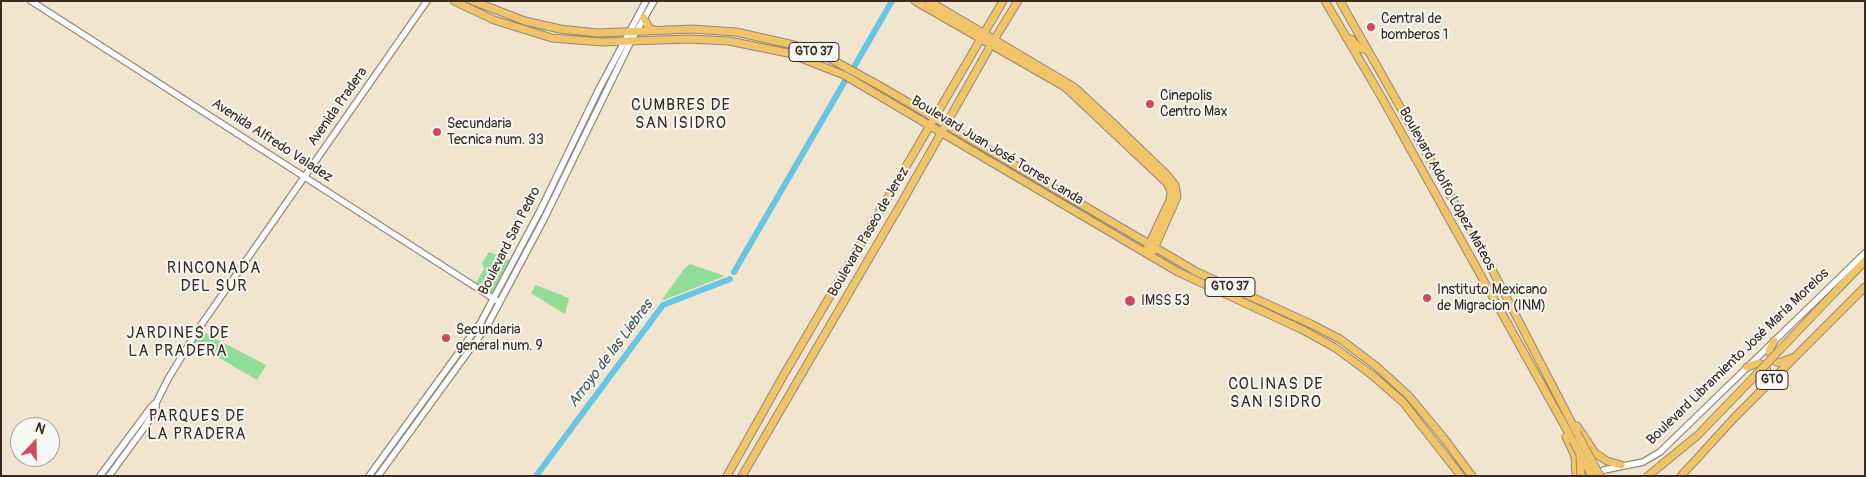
<!DOCTYPE html>
<html>
<head>
<meta charset="utf-8">
<style>
  body { margin:0 }
  #map { position:relative; width:1866px; height:477px; overflow:hidden; background:#f2e5cf; font-family:Pangolin,sans-serif }
  canvas { display:block }
  .frame { position:absolute; inset:0; border:2px solid #3b2a1e; pointer-events:none }
  .north { position:absolute; left:10px; top:417px; width:50px; height:50px; box-sizing:border-box; background:#f6f6f2; border:1px solid #aba49d; border-radius:50%; rotate:21deg; font-size:14px; font-weight:700; line-height:20px; text-align:center; color:#3b2a1e }
  .north::after { content:''; display:block; margin:auto; width:18px; height:22px; background:#d1495b; clip-path:polygon(50% 0,100% 100%,50% 72%,0 100%) }
</style>
</head>
<body>
<div id="map">
<canvas width="1866" height="477"></canvas>
<div class="frame"></div>
<div class="north">N</div>
</div>
<script>
const ctx = document.querySelector('canvas').getContext('2d');
ctx.lineJoin = 'round';
function fillPath(path, color) {
  ctx.fillStyle = color;
  ctx.fill(path, 'evenodd');
}
function poly(rows) {
  const path = new Path2D();
  for (const r of rows) {
    path.moveTo(r[0], r[1]);
    for (let i = 2; i < r.length; i += 2) path.lineTo(r[i], r[i + 1]);
  }
  return path;
}
function strokePath(path, color, width, dash) {
  ctx.strokeStyle = color;
  ctx.lineWidth = width;
  ctx.lineCap = dash ? 'butt' : 'round';
  ctx.setLineDash(dash || []);
  ctx.stroke(path);
}
function label(font, color, halo, rows, align = 'center') {
  ctx.font = font + ' Pangolin,sans-serif';
  ctx.lineWidth = 4;
  ctx.setLineDash([]);
  ctx.textBaseline = 'middle';
  ctx.strokeStyle = halo;
  ctx.fillStyle = color;
  for (const [text, x, y, turn = 0] of rows) {
    ctx.save();
    ctx.translate(x, y);
    ctx.rotate((+turn || 0) * Math.PI / 180);
    ctx.textAlign = isNaN(turn) ? turn : align;
    if (halo) ctx.strokeText(text, 0, 0);
    ctx.fillText(text, 0, 0);
    ctx.restore();
  }
}
const green = poly([
  [489,252,511,261,494,294,476,283,484,269,482,263],
  [690,264,725,276,661,301,684,269],
  [536,285,569,298,565,314,531,293],
  [201,331,266,365,257,380,194,343]
]);
const river = poly([
  [854,67,892,1],
  [734,272,845,81],
  [536,476,663,305,730,279]
]);
const minor = poly([
  [31,1,499,302],
  [1595,475,1604,470,1643,462,1660,452,1865,253],
  [100,476,152,406,156,403],
  [109,476,144,428,156,409,156,403,168,379,199,328,427,1],
  [369,476,481,322,540,211,599,89,646,1],
  [378,476,487,326,544,219,631,41,654,1]
]);
const major = poly([
  [454,1,494,20,552,38,602,42,689,39,729,41,788,53,844,75,1178,272,1303,330,1334,347,1372,375,1403,402,1461,476],
  [473,1,525,21,560,29,598,33,692,29,736,32,794,45,829,58,880,86,1195,271,1311,324,1340,339,1376,366,1409,396,1443,437,1472,476],
  [915,1,1065,87,1167,183,1171,191,1170,200,1147,249],
  [929,1,1074,87,1112,122,1167,175,1175,185,1177,197,1153,251],
  [1325,1,1382,98,1573,441],
  [1340,1,1487,260,1577,433],
  [644,18,649,28,655,30],
  [1351,39,1359,48,1367,50],
  [1837,290,1865,261],
  [1774,341,1769,351,1773,360,1779,363,1792,358],
  [1747,367,1758,363,1766,367,1768,375,1766,386],
  [1577,426,1595,453,1607,461,1621,465],
  [1566,437,1575,456,1576,476],
  [727,476,782,378,1003,1],
  [742,476,902,202,991,45,1018,1],
  [1648,476,1698,435,1752,379],
  [1681,476,1735,417,1865,287]
]);
const majorBridge = poly([
  [1752,379,1837,290],
  [1577,433,1600,476],
  [1573,441,1592,476],
  [1580,457,1581,476]
]);
const markers = [
  [1371,27,5,"#d1495b"],
  [1150,104,5,"#d1495b"],
  [437,132,5,"#d1495b"],
  [1427,298,5,"#d1495b"],
  [1130,301,6,"#d1495b"],
  [446,338,5,"#d1495b"]
];
const shields = [
  [814,52,50],
  [1230,287,50],
  [1772,380,32]
];
const shieldNames = [
  ["GTO 37",814,52],
  ["GTO 37",1230,287],
  ["GTO",1772,380]
];
const poiNames = [
  ["Central de",1381,19],
  ["bomberos 1",1381,35],
  ["Cinepolis",1160,96],
  ["Centro Max",1160,112],
  ["Secundaria",447,124],
  ["Tecnica num. 33",447,140],
  ["Instituto Mexicano",1437,290],
  ["de Migracion (INM)",1437,306],
  ["IMSS 53",1141,301],
  ["Secundaria",456,330],
  ["general num. 9",456,346]
];
const streetNames = [
  ["Avenida Pradera",338,107,-55],
  ["Avenida Alfredo Valadez",272,141,33],
  ["Boulevard Juan José Torres Landa",997,151,31],
  ["Boulevard Adolfo López Mateos",1447,189,61],
  ["Boulevard Paseo de Jerez",869,232,-60],
  ["Boulevard San Pedro",510,241,-63],
  ["Boulevard Libramiento José María Morelos",1738,357,-44]
];
const waterNames = [
  ["Arroyo de las Liebres",611,354,-53]
];
const quarterNames = [
  ["CUMBRES DE",681,106],
  ["SAN ISIDRO",681,124],
  ["RINCONADA",214,269],
  ["DEL SUR",214,287],
  ["JARDINES DE",178,334],
  ["LA PRADERA",178,352],
  ["COLINAS DE",1276,385],
  ["SAN ISIDRO",1276,403],
  ["PARQUES DE",197,417],
  ["LA PRADERA",197,435]
];
fillPath(green, '#90dd9a');
strokePath(river, '#66c6e4', 6);
strokePath(minor, '#968876', 8);
strokePath(major, '#968876', 9);
strokePath(minor, '#fff', 5.5);
strokePath(major, '#f0c469', 7);
strokePath(majorBridge, '#968876', 9, []);
strokePath(majorBridge, '#f0c469', 7);
for (const [x, y, r, color] of markers) {
  const dot = new Path2D();
  dot.arc(x, y, r, 0, 2 * Math.PI);
  ctx.fillStyle = color;
  ctx.fill(dot);
  strokePath(dot, '#f6f6f2', 2);
}
for (const [x, y, w] of shields) {
  const box = new Path2D();
  box.roundRect(x - w / 2, y - 9.5, w, 19, 4);
  ctx.fillStyle = '#f6f6f2';
  ctx.fill(box);
  strokePath(box, '#3b2a1e', 1);
}
label('bold 12px', '#3b2a1e', null, shieldNames);
label('14px', '#3b2a1e', '#f6f6f2', poiNames, 'left');
label('14px', '#3b2a1e', '#f6f6f2', streetNames);
label('italic 15px', '#485959', '#f6f6f2', waterNames);
ctx.letterSpacing = '1px';
label('16px', '#3b2a1e', '#f6f6f2', quarterNames);
ctx.letterSpacing = '0px';
</script>
</body>
</html>
